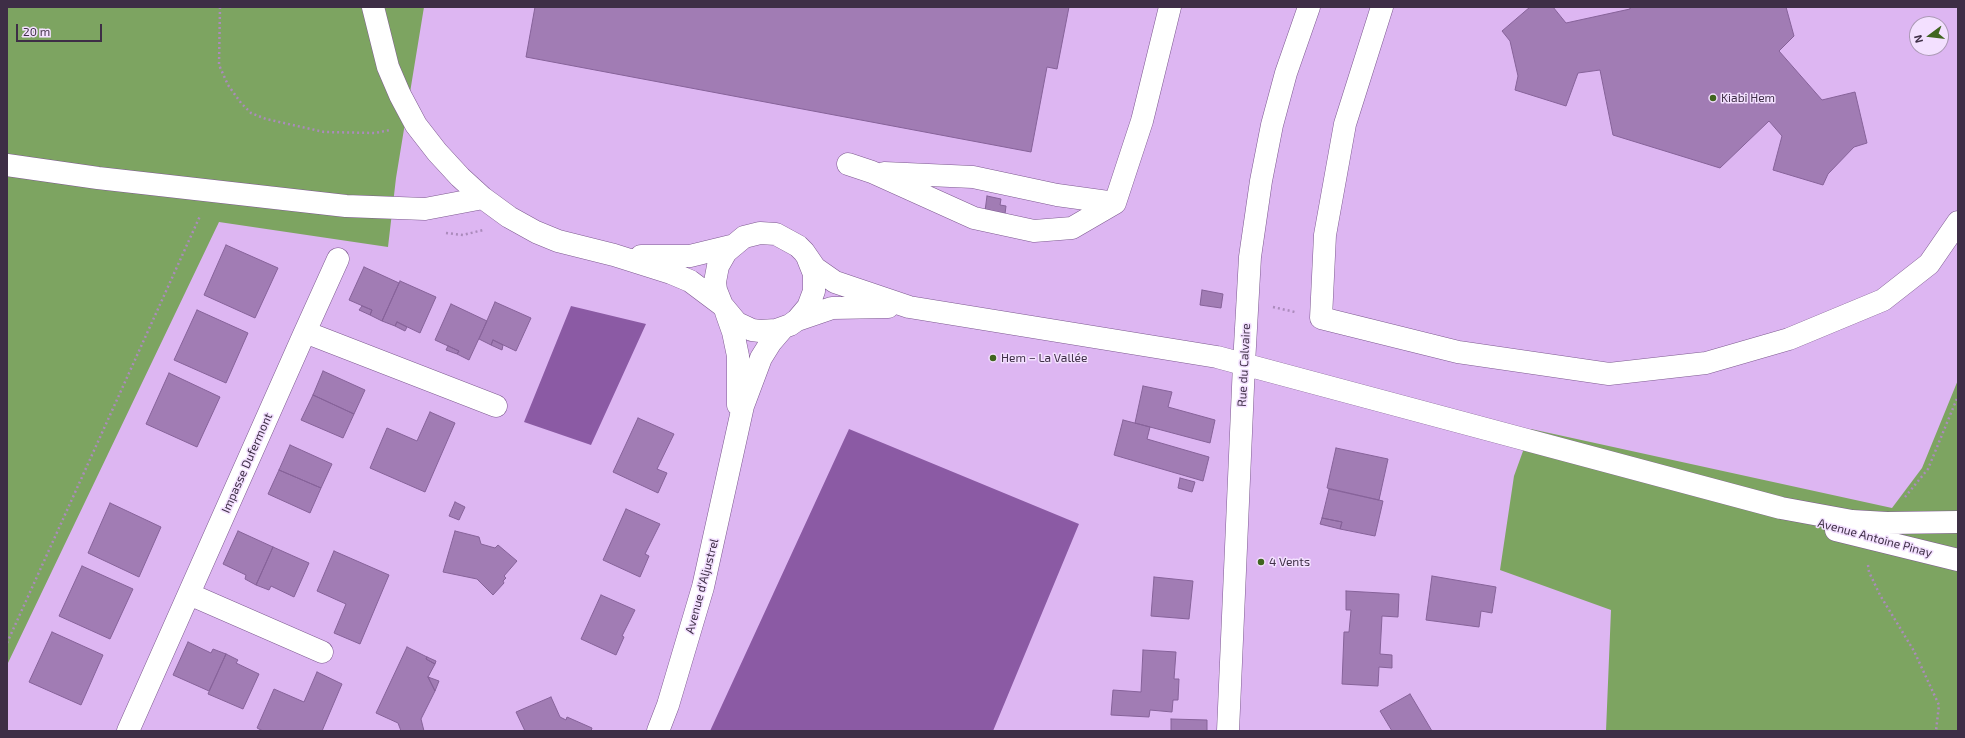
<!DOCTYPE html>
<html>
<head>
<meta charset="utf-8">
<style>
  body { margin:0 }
  #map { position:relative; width:1965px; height:738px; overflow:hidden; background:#ddb6f2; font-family:"Exo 2",sans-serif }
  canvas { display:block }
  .frame { position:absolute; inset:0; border:8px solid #3e2e46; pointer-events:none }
  .north { position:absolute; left:1909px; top:16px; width:40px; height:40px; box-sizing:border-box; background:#f3e0ff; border:1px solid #ab99b5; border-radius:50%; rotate:255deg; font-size:11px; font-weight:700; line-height:16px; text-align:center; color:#3e2e46 }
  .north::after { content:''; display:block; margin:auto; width:14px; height:18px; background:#3f651f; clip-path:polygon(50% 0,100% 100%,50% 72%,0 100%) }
  .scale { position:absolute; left:16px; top:24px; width:86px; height:18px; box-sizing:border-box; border:2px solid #3e2e46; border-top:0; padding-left:5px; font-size:12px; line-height:14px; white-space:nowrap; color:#3e2e46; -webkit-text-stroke:3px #f3e0ff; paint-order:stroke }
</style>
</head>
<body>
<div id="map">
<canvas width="1965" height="738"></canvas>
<div class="frame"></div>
<div class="north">N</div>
<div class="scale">20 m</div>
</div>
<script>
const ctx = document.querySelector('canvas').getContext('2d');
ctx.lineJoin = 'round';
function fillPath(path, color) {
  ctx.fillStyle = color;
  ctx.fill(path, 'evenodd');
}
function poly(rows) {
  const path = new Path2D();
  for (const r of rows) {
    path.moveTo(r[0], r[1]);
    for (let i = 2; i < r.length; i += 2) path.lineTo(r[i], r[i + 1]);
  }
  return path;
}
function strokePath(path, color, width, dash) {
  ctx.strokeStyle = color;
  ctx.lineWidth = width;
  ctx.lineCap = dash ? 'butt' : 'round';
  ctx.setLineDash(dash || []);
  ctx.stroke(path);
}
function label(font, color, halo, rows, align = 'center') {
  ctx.font = font + ' "Exo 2",sans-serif';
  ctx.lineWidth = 3;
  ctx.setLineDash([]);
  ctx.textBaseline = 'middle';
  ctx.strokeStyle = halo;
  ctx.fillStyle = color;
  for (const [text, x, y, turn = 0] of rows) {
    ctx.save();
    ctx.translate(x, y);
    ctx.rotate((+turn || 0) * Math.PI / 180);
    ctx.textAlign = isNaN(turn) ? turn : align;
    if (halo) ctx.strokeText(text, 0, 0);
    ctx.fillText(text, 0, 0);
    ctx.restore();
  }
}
const green = poly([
  [7,7,424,7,396,178,388,247,219,222,7,665],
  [1958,380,1958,731,1606,731,1611,610,1500,570,1514,476,1531,429,1892,508,1922,468]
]);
const water = poly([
  [571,306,646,324,591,445,524,422],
  [849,429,1079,524,993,731,710,731]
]);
const building = poly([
  [535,7,1069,7,1057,69,1047,67,1031,152,526,57,535,7],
  [1530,7,1553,7,1566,23,1630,9,1630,7,1786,7,1794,36,1779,51,1822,100,1855,92,1867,143,1854,147,1828,174,1823,185,1773,170,1782,136,1769,121,1720,168,1613,135,1600,70,1578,73,1566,106,1515,90,1518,76,1510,41,1502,31,1530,7],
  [987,196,1001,199,1000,205,1006,206,1005,214,985,211,987,196],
  [226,245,278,268,255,318,204,295,226,245],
  [364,267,399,283,382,321,370,315,372,310,349,300,364,267],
  [400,281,436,297,420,333,397,322,395,326,382,321,400,281],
  [1202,290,1223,294,1221,308,1200,305,1202,290],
  [495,302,531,318,516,351,493,340,491,345,479,339,495,302],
  [451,304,487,321,469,360,457,354,459,351,435,340,451,304],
  [362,306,372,310,370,315,359,310,362,306],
  [197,310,248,333,226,383,174,360,197,310],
  [397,322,407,327,405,331,395,326,397,322],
  [493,340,503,345,502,350,491,345,493,340],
  [448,346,459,351,457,354,446,350,448,346],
  [323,371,365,390,354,414,313,395,323,371],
  [169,373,220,397,197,447,146,424,169,373],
  [1143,386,1172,392,1168,407,1215,420,1210,443,1135,423,1143,386],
  [313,395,354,414,343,438,301,420,313,395],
  [430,412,455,423,425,492,370,468,387,428,417,441,430,412],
  [638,418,674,434,657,469,667,473,658,493,613,472,638,418],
  [1123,420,1150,427,1147,439,1209,457,1203,481,1114,455,1123,420],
  [290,445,332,464,321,488,279,470,290,445],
  [1336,448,1388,459,1379,500,1327,488,1336,448],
  [279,470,321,488,310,513,268,494,279,470],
  [1180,478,1195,482,1192,492,1178,488,1180,478],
  [1329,489,1383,501,1375,536,1340,529,1342,522,1322,518,1329,489],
  [455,502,465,507,459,520,449,516,455,502],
  [110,503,161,527,139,577,88,553,110,503],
  [626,509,660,524,645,554,649,556,640,577,603,560,626,509],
  [1322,518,1342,522,1340,529,1320,524,1322,518],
  [238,531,273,547,256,585,245,579,246,575,223,564,238,531],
  [455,531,479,537,481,544,495,548,498,545,517,561,504,576,506,578,503,581,504,583,493,595,477,579,443,572,455,531],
  [273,547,309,563,294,597,271,586,269,590,256,585,273,547],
  [334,551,389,575,360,644,334,633,346,604,317,591,334,551],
  [82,566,133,589,110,639,59,616,82,566],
  [1432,576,1496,587,1492,613,1481,611,1479,627,1426,620,1432,576],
  [1154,577,1193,581,1189,619,1151,616,1154,577],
  [1346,591,1399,594,1398,617,1382,616,1380,654,1392,655,1392,668,1379,667,1378,686,1342,684,1344,632,1349,632,1351,610,1346,610,1346,591],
  [601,595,635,610,622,636,624,637,616,655,581,639,601,595],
  [52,632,103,655,81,705,29,682,52,632],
  [188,642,211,653,213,649,226,654,209,691,173,675,188,642],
  [407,647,427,657,426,659,435,664,428,677,435,691,421,719,424,731,401,731,398,723,376,713,407,647],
  [1143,650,1176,652,1174,679,1179,679,1178,700,1173,700,1172,712,1150,710,1149,717,1111,715,1113,690,1141,692,1143,650],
  [226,654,238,660,236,663,259,674,243,709,208,694,226,654],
  [427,657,436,661,435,664,426,659,427,657],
  [317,672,342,684,322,731,263,731,257,728,274,689,304,702,317,672],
  [428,677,439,681,435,691,428,677],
  [1410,694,1432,731,1392,731,1380,711,1410,694],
  [551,697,560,717,566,720,567,717,592,728,591,731,525,731,516,712,551,697],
  [1171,719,1207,720,1207,731,1171,731,1171,719]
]);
const path = poly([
  [220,7,219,65,228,85,241,103,251,113,266,119,324,132,375,133,390,130],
  [446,233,463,235,483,230],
  [1273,307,1295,312],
  [1905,497,1928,469,1958,396],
  [1868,565,1869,572,1880,595,1914,651,1939,705,1936,731],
  [7,643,200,216]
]);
const minor = poly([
  [373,7,388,67,400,95,416,125,437,152,460,177,483,198,509,217,536,232,558,241,614,255,671,273,690,281,722,305],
  [1382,7,1345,124,1325,235,1321,318,1458,352,1609,374,1706,363,1789,339,1883,300,1929,264,1958,222],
  [848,164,872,172,974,218,1034,231,1072,228,1115,203,1142,121,1170,7],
  [7,165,98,178,346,206,425,209,483,198],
  [884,173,973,177,1057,195,1115,203],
  [641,256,690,256,731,246],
  [808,259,814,274,814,291,808,307,797,320,790,325,776,330,760,331,752,330,737,323,722,305,716,290,715,282,718,266,726,252,744,237,760,233,776,234,798,246,804,252,815,268,835,282,909,307,1217,357,1781,508,1852,521,1887,523,1958,522],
  [726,312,733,332,738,356,738,405],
  [797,320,832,308,888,307],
  [305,332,338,259],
  [1836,530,1958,560],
  [189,594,322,652],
  [128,731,305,332,496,406],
  [658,731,668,705,703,587,743,406,761,358,771,342,783,328],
  [1228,731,1244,364,1250,257,1261,181,1272,125,1286,73,1309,7]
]);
const markers = [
  [1713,98,4,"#3f651f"],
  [993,358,4,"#3f651f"],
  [1261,562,4,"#3f651f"]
];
const poiNames = [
  ["Kiabi Hem",1721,98],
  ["Hem – La Vallée",1001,358],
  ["4 Vents",1269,562]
];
const streetNames = [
  ["Rue du Calvaire",1244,365,-87],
  ["Impasse Dufermont",247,463,-66],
  ["Avenue Antoine Pinay",1875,538,15],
  ["Avenue d'Aljustrel",702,586,-75]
];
fillPath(green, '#7da461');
fillPath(water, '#8b5aa4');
fillPath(building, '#a17cb4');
strokePath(building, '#866299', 1);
strokePath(minor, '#7d5a90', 23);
strokePath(path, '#ab8bbc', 2.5, [2, 3]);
strokePath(minor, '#fff', 22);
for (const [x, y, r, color] of markers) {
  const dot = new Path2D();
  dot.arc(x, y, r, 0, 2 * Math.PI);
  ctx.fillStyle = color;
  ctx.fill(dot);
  strokePath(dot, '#f3e0ff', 1.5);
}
label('12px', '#3e2e46', '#f3e0ff', poiNames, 'left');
label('12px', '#3e2e46', '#f3e0ff', streetNames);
</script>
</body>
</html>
